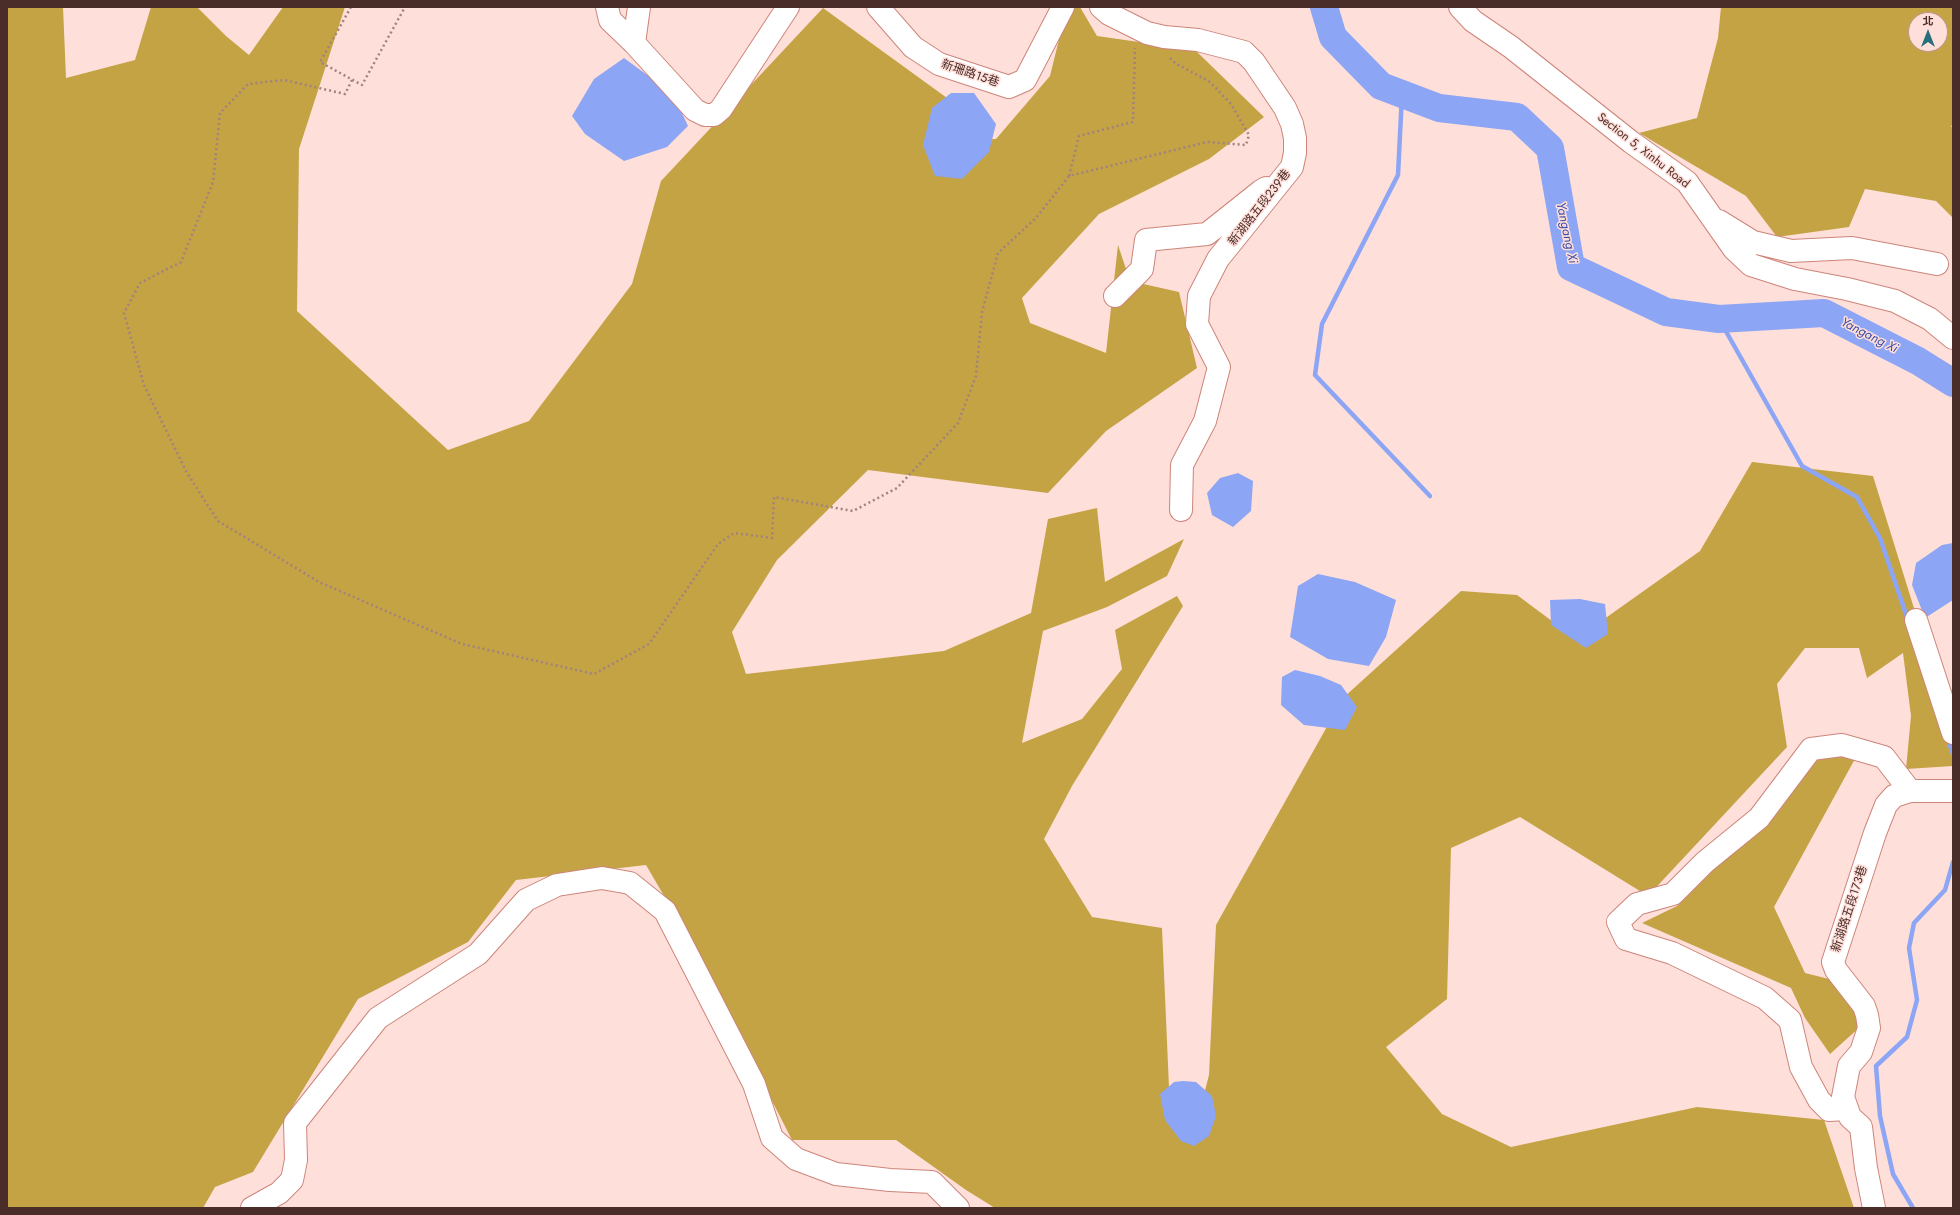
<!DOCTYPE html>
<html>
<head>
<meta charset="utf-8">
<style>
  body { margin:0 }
  #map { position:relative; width:1960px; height:1215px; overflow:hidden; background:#ffdfd9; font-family:Jost,"Noto Sans TC",sans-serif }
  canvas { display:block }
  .frame { position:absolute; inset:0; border:8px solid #4a2c28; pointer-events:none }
  .north { position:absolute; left:1908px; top:12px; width:40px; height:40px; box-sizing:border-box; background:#ffdfd9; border:1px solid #b79792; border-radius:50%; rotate:0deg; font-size:11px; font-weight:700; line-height:16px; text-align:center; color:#4a2c28 }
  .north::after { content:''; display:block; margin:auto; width:14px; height:18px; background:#276f7a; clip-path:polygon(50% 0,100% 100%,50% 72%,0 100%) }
</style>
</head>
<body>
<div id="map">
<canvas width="1960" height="1215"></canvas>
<div class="frame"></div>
<div class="north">北</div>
</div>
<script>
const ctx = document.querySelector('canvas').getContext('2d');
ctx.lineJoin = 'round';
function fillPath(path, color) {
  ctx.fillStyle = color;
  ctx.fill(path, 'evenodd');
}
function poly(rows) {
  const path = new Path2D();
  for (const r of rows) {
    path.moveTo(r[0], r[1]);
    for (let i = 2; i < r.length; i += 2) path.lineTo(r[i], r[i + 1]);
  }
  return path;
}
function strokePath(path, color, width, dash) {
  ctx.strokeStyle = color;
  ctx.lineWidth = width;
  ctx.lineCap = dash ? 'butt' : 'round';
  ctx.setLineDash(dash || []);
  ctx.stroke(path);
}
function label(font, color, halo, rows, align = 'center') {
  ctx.font = font + ' Jost,"Noto Sans TC",sans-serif';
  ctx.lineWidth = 3;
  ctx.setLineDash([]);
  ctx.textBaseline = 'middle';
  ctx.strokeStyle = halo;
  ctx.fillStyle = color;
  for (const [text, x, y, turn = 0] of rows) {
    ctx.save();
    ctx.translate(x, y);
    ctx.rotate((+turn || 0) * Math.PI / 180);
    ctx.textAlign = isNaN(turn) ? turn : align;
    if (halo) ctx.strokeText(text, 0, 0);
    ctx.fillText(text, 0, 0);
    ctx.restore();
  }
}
const forest = poly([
  [7,7,63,7,66,78,135,60,151,7,197,7,226,36,249,55,283,7,345,7,299,149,297,311,448,450,529,421,632,284,661,181,823,8,947,98,952,141,996,139,1050,76,1067,7,1080,7,1097,36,1195,50,1264,117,1209,159,1099,214,1022,298,1030,323,1106,353,1118,245,1130,281,1179,292,1197,368,1106,431,1048,493,868,470,777,560,732,632,746,674,944,651,1031,613,1048,519,1097,508,1105,582,1184,539,1167,576,1107,607,1043,631,1022,743,1082,719,1122,669,1115,630,1177,596,1183,606,1072,786,1044,839,1092,917,1162,928,1170,1110,1196,1126,1209,1075,1216,925,1343,698,1461,591,1517,595,1576,639,1700,551,1752,462,1873,476,1953,734,1953,766,1906,769,1911,716,1903,653,1867,678,1859,648,1805,648,1777,684,1787,747,1648,896,1520,817,1451,848,1447,999,1386,1047,1442,1114,1511,1147,1697,1107,1824,1120,1854,1208,995,1208,966,1190,896,1140,792,1140,691,942,646,865,516,880,468,942,358,999,253,1172,215,1187,203,1208,7,1208],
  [1721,7,1953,7,1953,125,1951,126,1953,129,1953,218,1936,201,1865,189,1849,227,1777,237,1746,196,1639,133,1697,118,1718,38],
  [1916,20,1940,20,1940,44,1916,44],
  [1814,747,1856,757,1774,907,1805,973,1861,987,1861,1026,1830,1054,1805,1018,1791,988,1642,923,1677,906,1762,820]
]);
const water = poly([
  [624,58,673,94,688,126,667,147,624,161,585,134,572,116,594,79],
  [951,93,974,93,996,124,989,152,962,179,935,176,923,145,932,108],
  [1238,473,1253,481,1251,511,1233,527,1212,515,1207,493,1220,478],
  [1953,543,1953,600,1925,618,1912,585,1916,563,1942,545],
  [1318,574,1355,582,1396,600,1386,637,1369,666,1328,659,1290,637,1298,586],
  [1580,599,1605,604,1608,634,1586,648,1551,625,1550,600],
  [1295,670,1320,676,1341,685,1357,707,1345,730,1304,725,1281,705,1282,677],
  [1183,1081,1196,1082,1212,1096,1216,1116,1209,1136,1194,1146,1181,1141,1165,1120,1160,1094,1174,1082]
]);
const stream = poly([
  [1402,94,1398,175,1322,324,1315,375,1430,496],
  [1719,319,1802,466,1857,497,1880,538,1908,620],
  [1948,739,1953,754],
  [1913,1208,1893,1174,1880,1116,1876,1066,1907,1037,1917,1000,1909,948,1914,923,1945,890,1953,862]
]);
const river = poly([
  [1324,7,1333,37,1381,86,1439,108,1517,117,1550,148,1571,267,1666,312,1719,319,1824,313,1918,361,1953,383]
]);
const path = poly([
  [351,7,320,62,362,85,405,7],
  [352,80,345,94,284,80,248,84,220,113,213,182,181,262,140,283,124,313,144,385,187,473,218,521,319,582,462,644,594,674,649,644,718,544,734,533,772,538,774,497,853,511,897,488,958,423,976,376,982,312,998,253,1036,218,1069,176,1207,142,1246,145,1249,135,1231,104,1210,82,1175,63,1168,56],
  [1069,176,1079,136,1133,122,1135,48]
]);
const minor = poly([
  [607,7,610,20,634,43,695,110,705,115,714,115,721,109,788,7],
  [878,7,913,47,939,64,1009,87,1025,80,1063,7],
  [1101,7,1109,14,1147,33,1164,37,1198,40,1244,52,1254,62,1285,108,1292,124,1295,138,1295,153,1292,167,1218,259,1199,296,1197,324,1219,367,1205,421,1182,465,1181,510],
  [1460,7,1473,21,1511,47,1631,142,1687,182,1734,249,1751,265,1795,279,1847,289,1895,301,1930,319,1953,338],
  [634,43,639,7],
  [1719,221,1753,242,1791,251,1852,248,1937,264],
  [1115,296,1142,269,1146,240,1207,234,1261,191,1266,188],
  [1916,620,1953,733],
  [1846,1109,1829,1110,1819,1100,1801,1067,1790,1020,1765,998,1672,953,1626,939,1618,922,1637,904,1673,894,1705,862,1759,818,1811,749,1842,745,1884,757,1910,791],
  [252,1208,279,1193,292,1180,296,1160,295,1123,378,1018,478,954,526,900,557,885,602,878,630,883,665,911,754,1084,772,1138,796,1159,836,1174,890,1180,932,1182,958,1208],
  [1874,1208,1866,1168,1861,1127,1850,1117,1843,1097,1849,1066,1861,1052,1869,1028,1867,1015,1864,1006,1836,970,1833,962,1875,833,1886,805,1894,796,1910,791,1953,791]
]);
const streetNames = [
  ["新珊路15巷",970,74,19],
  ["Section 5, Xinhu Road",1643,151,38],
  ["新湖路五段239巷",1260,208,-52],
  ["新湖路五段173巷",1850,909,-72]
];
const waterNames = [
  ["Yangang Xi",1566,233,78],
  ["Yangang Xi",1869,336,27]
];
fillPath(forest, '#c4a345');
fillPath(water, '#8ca5f4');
strokePath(stream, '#8ca5f4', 4.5);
strokePath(river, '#8ca5f4', 28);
strokePath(minor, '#cd857a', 24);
strokePath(path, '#a1827d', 2.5, [2, 3]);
strokePath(minor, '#fff', 22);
label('12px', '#4a2c28', '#ffdfd9', streetNames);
label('italic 13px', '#384da9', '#ffdfd9', waterNames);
</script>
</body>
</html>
